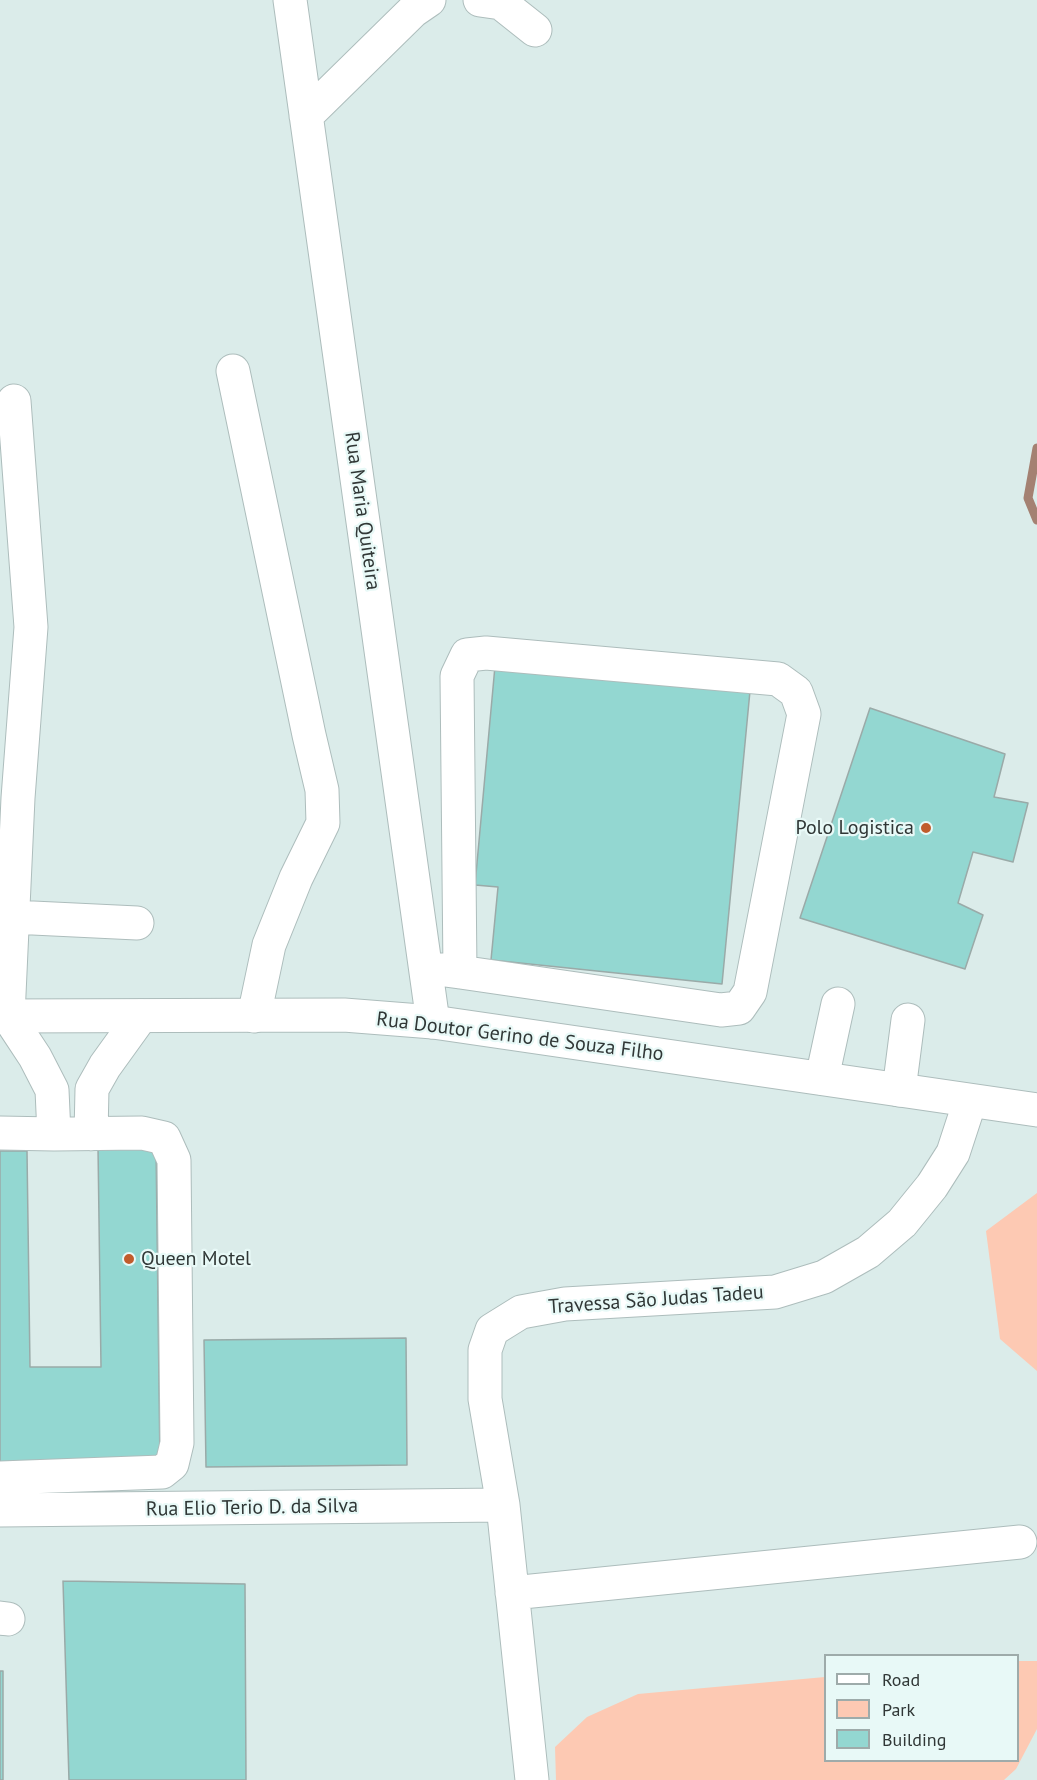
<!DOCTYPE html>
<html>
<head>
<meta charset="utf-8">
<style>
  body { margin:0 }
  #map { position:relative; width:1037px; height:1780px; overflow:hidden; background:#dbecea; font-family:"PT Sans",sans-serif }
  canvas { display:block }
  .legend { position:absolute; left:824px; top:1654px; width:195px; height:108px; box-sizing:border-box; background:#e8f9f7; border:2px solid #9eabaa; margin:0; padding:8px 10px; list-style:none; font-size:18px; color:#303736 }
  .legend li { display:flex; align-items:center; gap:12px; height:30px }
  .legend b { width:30px; border:2px solid #9eabaa }
</style>
</head>
<body>
<div id="map">
<canvas width="1037" height="1780"></canvas>
<ul class="legend">
<li><b style="height:8px;background:#fff"></b>Road</li>
<li><b style="height:16px;background:#fdc9b3"></b>Park</li>
<li><b style="height:16px;background:#93d7d1"></b>Building</li>
</ul>
</div>
<script>
const ctx = document.querySelector('canvas').getContext('2d');
ctx.lineJoin = 'round';
function fillPath(path, color) {
  ctx.fillStyle = color;
  ctx.fill(path, 'evenodd');
}
function poly(rows) {
  const path = new Path2D();
  for (const r of rows) {
    path.moveTo(r[0], r[1]);
    for (let i = 2; i < r.length; i += 2) path.lineTo(r[i], r[i + 1]);
  }
  return path;
}
function strokePath(path, color, width, dash) {
  ctx.strokeStyle = color;
  ctx.lineWidth = width;
  ctx.lineCap = dash ? 'butt' : 'round';
  ctx.setLineDash(dash || []);
  ctx.stroke(path);
}
function label(font, color, halo, rows, align = 'center') {
  ctx.font = font + ' "PT Sans",sans-serif';
  ctx.lineWidth = 4.5;
  ctx.setLineDash([]);
  ctx.textBaseline = 'middle';
  ctx.strokeStyle = halo;
  ctx.fillStyle = color;
  for (const [text, x, y, turn = 0] of rows) {
    ctx.save();
    ctx.translate(x, y);
    ctx.rotate((+turn || 0) * Math.PI / 180);
    ctx.textAlign = isNaN(turn) ? turn : align;
    if (halo) ctx.strokeText(text, 0, 0);
    ctx.fillText(text, 0, 0);
    ctx.restore();
  }
}
const green = poly([
  [1037,1193,1037,1371,1000,1339,986,1231],
  [1018,1661,1037,1661,1037,1729,1016,1769,1004,1780,556,1780,555,1747,587,1717,638,1694,825,1677,826,1760,1018,1760]
]);
const stream = poly([
  [1037,448,1028,498,1037,520]
]);
const building = poly([
  [495,666,750,691,722,984,491,960,498,887,475,885,495,666],
  [870,708,1005,754,994,797,1028,803,1013,862,973,852,958,903,983,915,965,969,800,918,870,708],
  [156,1146,160,1464,0,1465,0,1151,27,1151,30,1367,101,1367,98,1147,156,1146],
  [406,1338,407,1465,206,1467,204,1340,406,1338],
  [63,1581,245,1584,246,1780,69,1780,63,1581],
  [0,1671,3,1671,3,1780,0,1780,0,1671]
]);
const minor = poly([
  [290,0,433,1022],
  [480,0,501,3,535,30],
  [306,116,413,11,429,0],
  [233,371,309,735,322,790,323,823,296,878,269,945,254,1016],
  [14,401,31,627,18,798,8,1016,35,1057,52,1090,54,1134],
  [12,917,137,923],
  [426,970,445,970,460,972,721,1010,739,1008,750,992,804,714,796,692,778,679,486,653,467,655,457,676,460,972],
  [822,1078,838,1004],
  [899,1090,908,1020],
  [0,1133,54,1134,142,1133,164,1138,174,1160,177,1443,172,1464,162,1472,0,1478],
  [91,1134,92,1089,105,1066,141,1016],
  [0,1510,503,1505],
  [512,1593,1020,1542],
  [0,1618,8,1619],
  [532,1780,503,1505,485,1399,485,1350,492,1330,521,1312,565,1304,775,1292,824,1277,868,1252,902,1223,932,1186,953,1153,970,1101]
]);
const major = poly([
  [0,1016,344,1015,433,1022,1037,1110]
]);
const markers = [
  [926,828,6,"#c15c2c"],
  [129,1259,6,"#c15c2c"]
];
const streetNames = [
  ["Rua Maria Quiteira",362,511,82],
  ["Rua Doutor Gerino de Souza Filho",520,1037,7],
  ["Travessa São Judas Tadeu",656,1300,-4],
  ["Rua Elio Terio D. da Silva",252,1508,-1]
];
const poiNames = [
  ["Polo Logistica",914,828],
  ["Queen Motel",141,1259,"left"]
];
fillPath(green, '#fdc9b3');
strokePath(stream, '#a48172', 9);
fillPath(building, '#93d7d1');
strokePath(building, '#9aaaa8', 1.5);
strokePath(minor, '#adbdbc', 35);
strokePath(major, '#adbdbc', 35);
strokePath(minor, '#fff', 33);
strokePath(major, '#fff', 33);
for (const [x, y, r, color] of markers) {
  const dot = new Path2D();
  dot.arc(x, y, r, 0, 2 * Math.PI);
  ctx.fillStyle = color;
  ctx.fill(dot);
  strokePath(dot, '#e8f9f7', 2);
}
label('20px', '#303736', '#e8f9f7', streetNames);
label('20px', '#303736', '#e8f9f7', poiNames, 'right');
</script>
</body>
</html>
